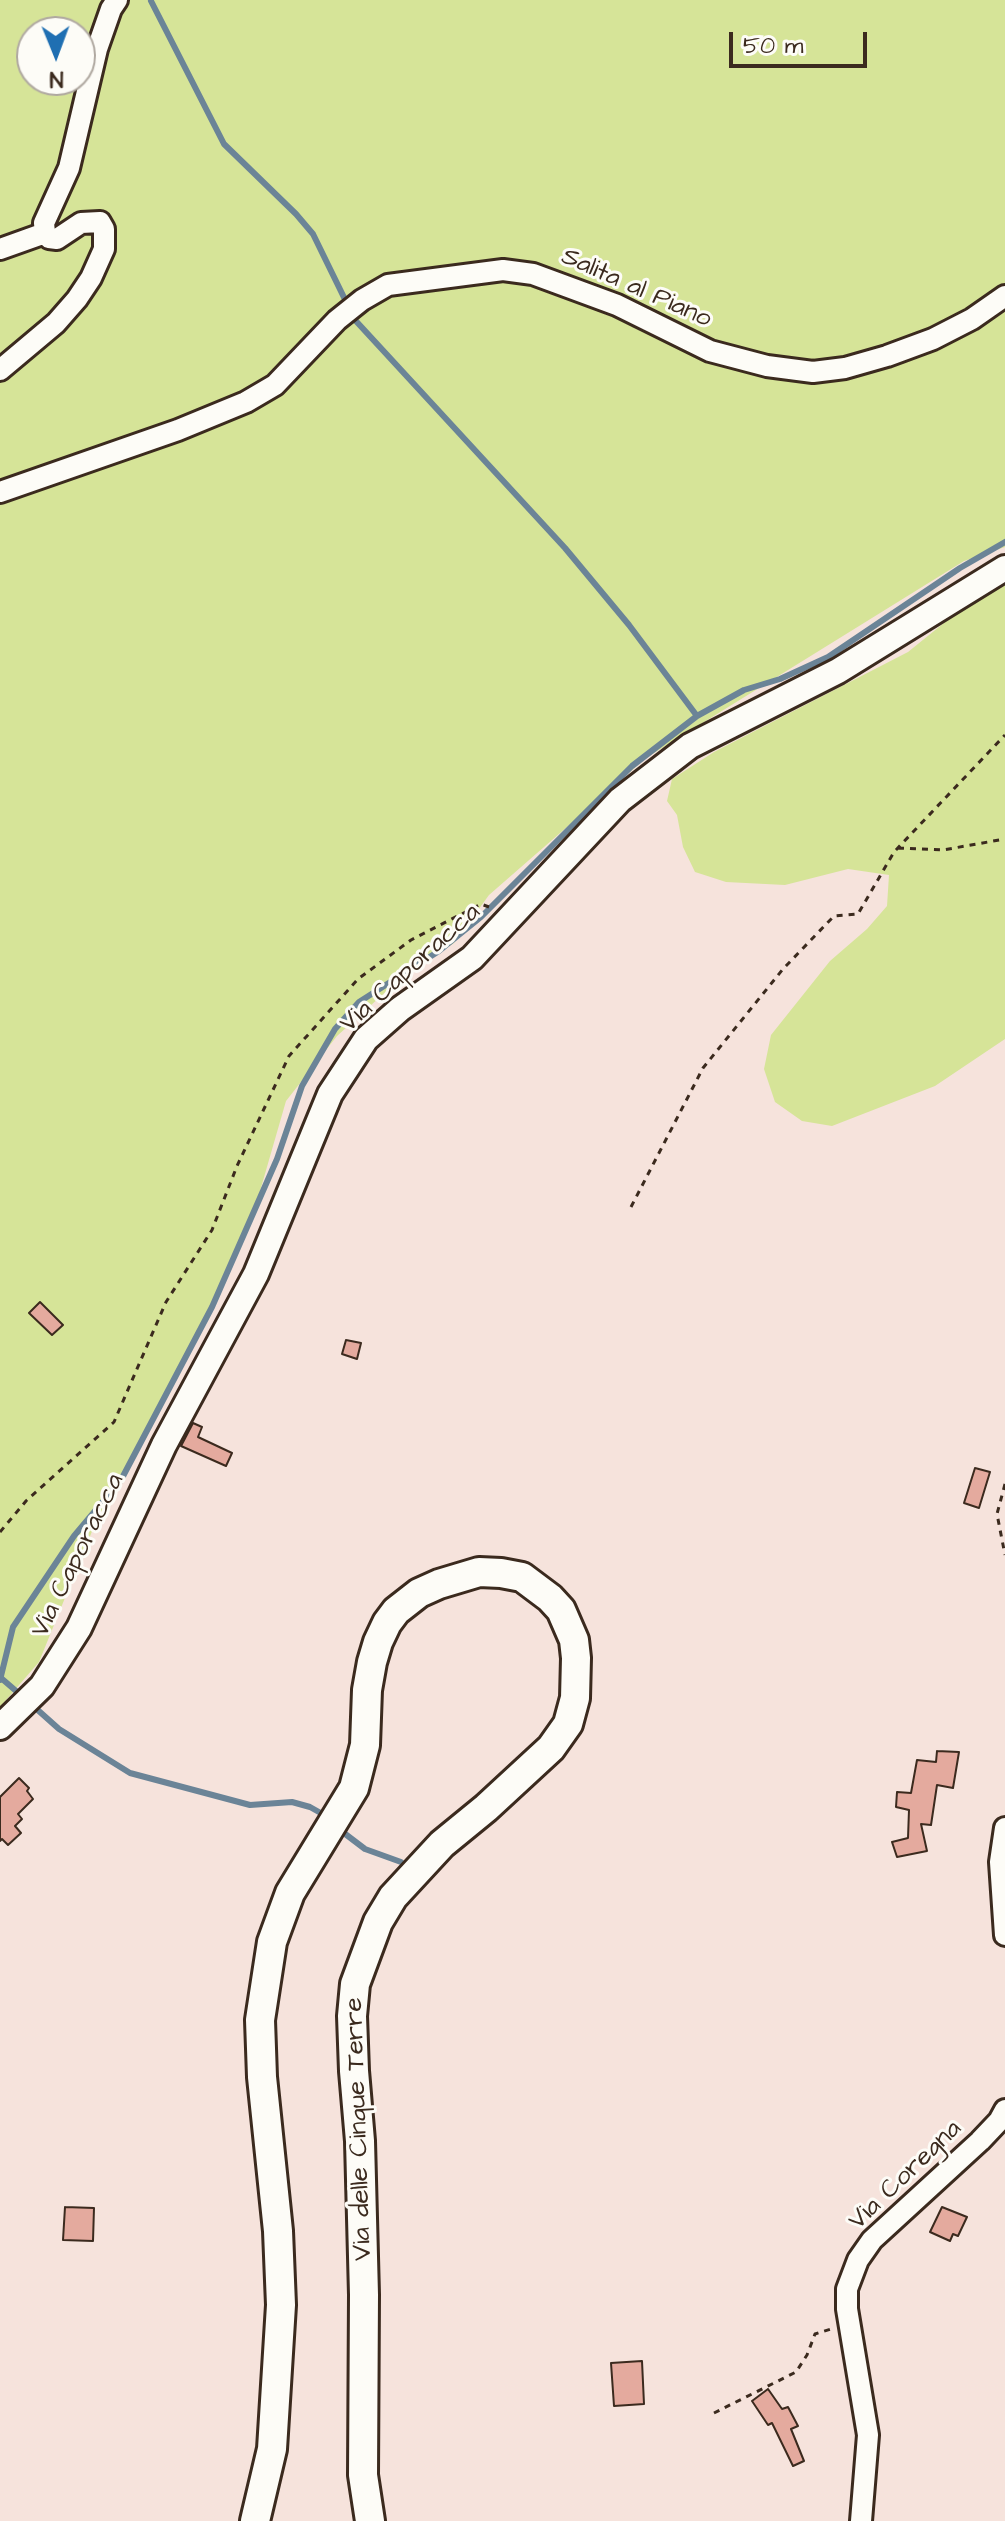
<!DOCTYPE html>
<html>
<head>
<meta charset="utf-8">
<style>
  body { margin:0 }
  #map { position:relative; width:1005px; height:2521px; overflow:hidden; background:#f6e3dc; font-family:"Architects Daughter",sans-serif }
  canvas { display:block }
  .north { position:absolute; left:16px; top:16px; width:80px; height:80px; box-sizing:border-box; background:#fdfcf7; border:2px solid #afa8a0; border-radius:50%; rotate:179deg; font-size:22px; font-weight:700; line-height:32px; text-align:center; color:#3b2a1e }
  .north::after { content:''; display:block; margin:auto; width:28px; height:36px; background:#1f6fb2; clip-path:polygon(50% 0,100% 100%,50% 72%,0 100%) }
  .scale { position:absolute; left:729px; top:32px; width:138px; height:36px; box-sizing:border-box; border:4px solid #3b2a1e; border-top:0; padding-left:10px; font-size:24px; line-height:28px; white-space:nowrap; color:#3b2a1e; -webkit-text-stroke:6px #fdfcf7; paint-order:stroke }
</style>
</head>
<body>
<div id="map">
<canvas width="1005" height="2521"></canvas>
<div class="north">N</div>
<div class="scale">50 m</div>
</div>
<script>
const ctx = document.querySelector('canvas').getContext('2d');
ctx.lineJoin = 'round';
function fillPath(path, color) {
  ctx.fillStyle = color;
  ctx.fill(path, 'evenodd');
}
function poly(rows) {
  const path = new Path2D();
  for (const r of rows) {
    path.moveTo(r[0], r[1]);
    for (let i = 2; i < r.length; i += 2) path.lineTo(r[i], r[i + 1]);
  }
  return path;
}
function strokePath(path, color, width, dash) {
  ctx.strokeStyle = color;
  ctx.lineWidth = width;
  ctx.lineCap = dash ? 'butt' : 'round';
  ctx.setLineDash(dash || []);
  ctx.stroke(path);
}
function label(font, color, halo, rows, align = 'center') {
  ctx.font = font + ' "Architects Daughter",sans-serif';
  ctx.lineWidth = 6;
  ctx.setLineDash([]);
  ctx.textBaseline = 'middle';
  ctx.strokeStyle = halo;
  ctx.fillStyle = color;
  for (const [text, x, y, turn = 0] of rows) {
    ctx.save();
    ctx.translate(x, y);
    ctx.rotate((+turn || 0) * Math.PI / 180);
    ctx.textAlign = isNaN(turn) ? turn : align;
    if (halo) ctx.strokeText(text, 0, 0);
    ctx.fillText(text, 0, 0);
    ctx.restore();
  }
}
const green = poly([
  [0,0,1005,0,1005,547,964,561,646,758,489,895,454,943,402,977,337,1036,286,1101,256,1205,204,1327,97,1519,39,1662,0,1707],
  [32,32,80,32,80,80,32,80],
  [1005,584,1005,1039,935,1086,832,1126,802,1121,775,1102,764,1069,771,1035,830,961,867,929,887,906,889,875,848,869,785,885,726,882,695,872,683,847,677,815,667,801,672,779,714,752,908,652,955,614]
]);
const stream = poly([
  [151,1,224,144,296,214,313,234,355,320,565,548,629,625,697,716],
  [1,1678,23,1697],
  [0,1680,13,1627,74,1536,121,1480,212,1307,277,1159,302,1086,335,1029,359,1002,439,951,481,917,632,766,697,716,744,690,780,679,828,657,960,568,1005,542],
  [31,1704,59,1729,130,1773,250,1805,292,1802,310,1807,326,1816],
  [340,1830,365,1849,401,1862]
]);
const building = poly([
  [40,1302,63,1325,52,1335,29,1313,40,1302],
  [346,1340,361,1343,357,1359,342,1354,346,1340],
  [193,1423,202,1427,198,1437,232,1453,226,1466,181,1446,193,1423],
  [975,1468,990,1472,979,1508,964,1503,975,1468],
  [937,1751,959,1752,953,1788,937,1785,931,1825,921,1824,927,1851,897,1857,892,1842,908,1838,909,1810,896,1807,897,1792,911,1793,917,1760,936,1762,937,1751],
  [19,1778,29,1788,27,1791,33,1799,18,1814,22,1819,15,1826,21,1833,8,1845,2,1839,0,1841,0,1797,19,1778],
  [65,2207,94,2208,93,2241,63,2240,65,2207],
  [942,2207,967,2217,958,2236,953,2234,950,2241,930,2232,942,2207],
  [642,2361,644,2404,614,2406,611,2363,642,2361],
  [768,2389,782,2409,788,2407,798,2426,791,2429,804,2461,793,2466,772,2423,768,2425,752,2401,768,2389]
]);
const path = poly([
  [898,848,943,850,1005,839],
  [631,1207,703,1068,783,969,834,916,858,914,894,852,1005,735],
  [1005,1484,997,1514,1005,1555],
  [0,1532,26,1501,114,1422,166,1302,212,1230,237,1166,289,1056,358,979,411,940,481,904,489,907],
  [714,2413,796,2372,807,2355,815,2334,831,2329]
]);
const minor = poly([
  [0,249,45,233],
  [0,370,56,323,77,299,91,278,104,249,104,229,100,222,81,223,57,239,49,238,45,233,44,223,69,168,97,49,111,9,117,0],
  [0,492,178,430,246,402,275,385,337,320,362,300,388,285,503,270,533,274,617,305,710,351,767,366,813,372,845,368,887,356,933,339,972,319,1005,296],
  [1005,1828,1000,1862,1005,1935],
  [861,2521,868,2435,847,2309,847,2289,858,2260,872,2240,980,2141,999,2121,1005,2110]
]);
const tertiary = poly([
  [0,1727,42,1686,79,1628,164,1445,256,1274,330,1094,366,1039,400,1009,472,958,620,800,690,746,838,671,1005,568]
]);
const secondary = poly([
  [255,2521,272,2449,281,2305,278,2231,262,2077,260,2020,272,1942,290,1893,354,1788,365,1745,367,1690,372,1662,378,1642,387,1623,396,1611,419,1593,439,1584,479,1572,501,1573,522,1577,550,1598,561,1610,574,1640,576,1658,575,1698,568,1724,551,1748,486,1808,442,1844,393,1897,378,1922,355,1984,352,2016,354,2071,360,2141,364,2295,363,2475,370,2521]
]);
const streetNames = [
  ["Salita al Piano",636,289,24],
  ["Via Caporacca",411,969,-42],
  ["Via Caporacca",79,1556,-64],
  ["Via delle Cinque Terre",360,2129,-92],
  ["Via Coregna",906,2176,-44]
];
fillPath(green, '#d6e498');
strokePath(stream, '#6b8497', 6);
fillPath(building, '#e4aa9e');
strokePath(building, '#3b2a1e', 2);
strokePath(minor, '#3b2a1e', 26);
strokePath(tertiary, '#3b2a1e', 30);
strokePath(secondary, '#3b2a1e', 34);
strokePath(path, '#3b2a1e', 3, [6, 6]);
strokePath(minor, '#fdfcf7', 20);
strokePath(tertiary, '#fdfcf7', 24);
strokePath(secondary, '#fdfcf7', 28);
label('26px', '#3b2a1e', '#fdfcf7', streetNames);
</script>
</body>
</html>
